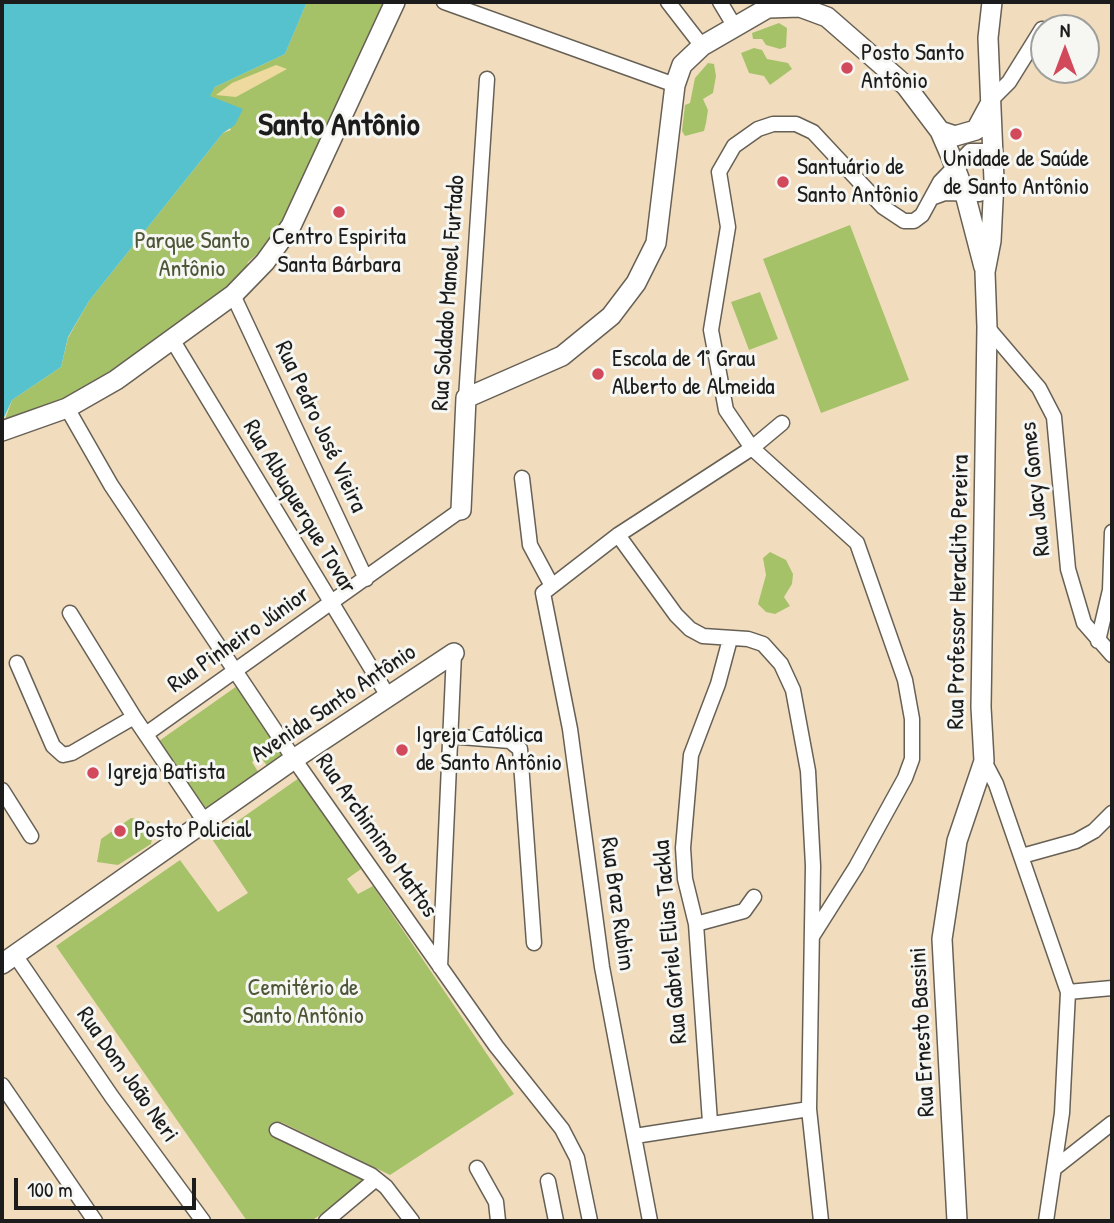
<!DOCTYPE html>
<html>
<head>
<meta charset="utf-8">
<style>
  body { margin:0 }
  #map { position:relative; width:1114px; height:1223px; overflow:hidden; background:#f1ddbe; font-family:"Patrick Hand",sans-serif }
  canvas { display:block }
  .frame { position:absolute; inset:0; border:4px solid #1c1c1c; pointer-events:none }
  .north { position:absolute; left:1030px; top:14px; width:70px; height:70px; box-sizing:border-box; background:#f6f6f2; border:2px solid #9f9f9c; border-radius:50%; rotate:0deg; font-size:19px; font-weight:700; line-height:28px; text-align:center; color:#1c1c1c }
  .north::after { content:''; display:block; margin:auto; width:24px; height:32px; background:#d1495b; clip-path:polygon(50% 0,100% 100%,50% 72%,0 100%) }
  .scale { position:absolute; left:14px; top:1178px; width:182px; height:32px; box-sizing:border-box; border:4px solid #1c1c1c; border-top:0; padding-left:9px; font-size:21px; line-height:24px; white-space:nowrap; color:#1c1c1c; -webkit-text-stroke:5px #f6f6f2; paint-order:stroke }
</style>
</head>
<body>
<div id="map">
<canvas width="1114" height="1223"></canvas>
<div class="frame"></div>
<div class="north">N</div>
<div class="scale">100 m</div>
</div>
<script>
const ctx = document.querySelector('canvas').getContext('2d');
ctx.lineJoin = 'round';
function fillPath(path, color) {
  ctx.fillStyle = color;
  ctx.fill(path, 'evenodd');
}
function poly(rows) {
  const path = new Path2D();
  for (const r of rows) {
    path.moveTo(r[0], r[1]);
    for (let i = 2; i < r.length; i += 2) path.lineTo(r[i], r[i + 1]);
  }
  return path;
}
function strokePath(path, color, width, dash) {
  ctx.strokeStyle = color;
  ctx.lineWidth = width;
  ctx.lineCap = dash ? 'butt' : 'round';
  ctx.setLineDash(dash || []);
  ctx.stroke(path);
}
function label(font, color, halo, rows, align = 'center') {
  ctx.font = font + ' "Patrick Hand",sans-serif';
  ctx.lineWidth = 6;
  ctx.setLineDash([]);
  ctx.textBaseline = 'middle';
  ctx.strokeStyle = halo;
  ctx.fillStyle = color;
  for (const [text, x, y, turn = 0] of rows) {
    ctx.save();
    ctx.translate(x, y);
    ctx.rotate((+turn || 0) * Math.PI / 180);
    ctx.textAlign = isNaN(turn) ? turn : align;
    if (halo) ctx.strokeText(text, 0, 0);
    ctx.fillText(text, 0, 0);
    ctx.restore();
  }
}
const green = poly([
  [307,2,392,2,271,242,248,262,242,280,67,403,4,422,12,400,61,367,68,338,89,301,223,133,231,130,209,96,215,87,285,54],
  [779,23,787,28,786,47,780,49,766,45,762,39,753,39,752,33],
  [754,48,762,50,767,59,788,63,792,69,770,85,764,76,749,73,741,53],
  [708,63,714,64,716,76,713,93,703,99,708,110,706,123,704,131,685,136,682,131,685,105,690,103,695,78],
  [850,225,909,380,821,413,763,259],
  [760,292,778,339,749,350,731,302],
  [770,552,786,560,793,574,792,584,784,597,790,606,775,614,766,612,758,604,766,575,763,558],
  [237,686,288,764,273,774,260,756,252,762,264,781,211,816,159,741],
  [299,778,361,869,347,879,358,894,373,886,514,1094,390,1175,281,1122,273,1132,371,1181,311,1221,247,1221,56,946,180,860,218,912,248,893,212,839],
  [131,818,149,821,154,829,151,844,118,865,97,862,101,839]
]);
const sand = poly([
  [276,65,287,69,236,97,216,95,232,83]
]);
const water = poly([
  [2,2,307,2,285,54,215,87,210,96,243,109,235,125,223,133,89,301,68,337,61,367,12,400,2,422]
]);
const street = poly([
  [444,2,675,85],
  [668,2,702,46],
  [720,2,735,27],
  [991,100,1009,82,1042,29],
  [934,197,945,193,979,194,993,190],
  [233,295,366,579],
  [987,327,1039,388,1054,417,1068,569,1084,623,1112,655],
  [173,341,388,696],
  [466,398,487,79],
  [67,408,111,485,294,759,496,1046,562,1129,577,1158,590,1221],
  [522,478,530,545,552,586],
  [618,535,676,615,690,629,703,636,748,639,763,644,781,664,793,690,808,771,813,866,809,1109,821,1221],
  [70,613,134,717,205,822],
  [1098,641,1110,590,1112,532],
  [17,663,53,746,63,755,72,753,134,717],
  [146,734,461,510],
  [448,736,510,741,520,749,534,943],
  [984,761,996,784,1068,992,1062,1113,1046,1221],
  [2,790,31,836],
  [1022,856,1076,841,1094,831,1112,813],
  [696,924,744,911,754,897],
  [813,935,856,867,905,778,912,759,912,719,905,680,857,543,752,448,726,410,711,330,728,227,719,172,734,146,758,129,773,124,796,124,813,132,883,207,904,221,914,221,922,215,940,182,970,151,984,151,992,158],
  [15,955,112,1097,203,1221],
  [440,967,454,653],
  [1068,992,1112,988],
  [2,1085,95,1221],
  [710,1122,696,924,685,879,683,848,691,755,718,684,730,639],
  [277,1130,371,1175,386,1187,412,1221],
  [635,1136,809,1109],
  [1056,1167,1112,1123],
  [477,1168,496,1202,498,1221],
  [548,1181,556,1221],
  [326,1221,376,1179],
  [650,1221,602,967,570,729,543,593,618,535,752,448,782,423]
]);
const secondary = poly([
  [768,8,800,7,827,17,906,86,940,131,950,154,965,194,984,267],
  [940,131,955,136,976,130,989,106],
  [2,431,67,408,116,380,233,295,265,262,291,226,395,2],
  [461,510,466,398,562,356,611,316,636,283,656,243,675,85,682,65,702,46,778,2],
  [2,964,294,759,454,653],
  [957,1221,942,939,957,841,984,761,981,707,987,327,985,272,991,241,994,180,988,38,992,2]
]);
const markers = [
  [847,68,7,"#d1495b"],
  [1016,134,7,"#d1495b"],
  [783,182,7,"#d1495b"],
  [339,212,7,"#d1495b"],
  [598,374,7,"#d1495b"],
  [402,750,7,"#d1495b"],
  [93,773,7,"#d1495b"],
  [120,831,7,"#d1495b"]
];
const poiNames = [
  ["Posto Santo",861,54],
  ["Antônio",861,82],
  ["Unidade de Saúde",1016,160,"center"],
  ["de Santo Antônio",1016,188,"center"],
  ["Santuário de",797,168],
  ["Santo Antônio",797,196],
  ["Centro Espirita",339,238,"center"],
  ["Santa Bárbara",339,266,"center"],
  ["Escola de 1˚ Grau",612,360],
  ["Alberto de Almeida",612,388],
  ["Igreja Católica",416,736],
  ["de Santo Antônio",416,764],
  ["Igreja Batista",107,773],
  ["Posto Policial",134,831]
];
const parkNames = [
  ["Parque Santo",192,242],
  ["Antônio",192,270],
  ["Cemitério de",303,989],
  ["Santo Antônio",303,1017]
];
const streetNames = [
  ["Rua Soldado Manoel Furtado",449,293,-86],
  ["Rua Pedro José Vieira",320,427,65],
  ["Rua Jacy Gomes",1036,489,-96],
  ["Rua Albuquerque Tovar",299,507,59],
  ["Rua Professor Heraclito Pereira",959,592,-89],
  ["Rua Pinheiro Júnior",239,640,-35],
  ["Avenida Santo Antônio",334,704,-34],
  ["Rua Archimimo Mattos",376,836,55],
  ["Rua Braz Rubim",617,904,82],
  ["Rua Gabriel Elias Tackla",671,942,-95],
  ["Rua Ernesto Bassini",923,1032,-93],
  ["Rua Dom João Neri",127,1075,55]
];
const districtNames = [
  ["Santo Antônio",339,126]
];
fillPath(green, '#a6c269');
fillPath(sand, '#eeda9e');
fillPath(water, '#55c2cd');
strokePath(street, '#676055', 17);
strokePath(secondary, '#676055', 22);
strokePath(street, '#fff', 14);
strokePath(secondary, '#fff', 19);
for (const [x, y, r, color] of markers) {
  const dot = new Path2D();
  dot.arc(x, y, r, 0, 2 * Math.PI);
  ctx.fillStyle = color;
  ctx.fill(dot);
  strokePath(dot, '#f6f6f2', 2.5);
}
label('24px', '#1c1c1c', '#f6f6f2', poiNames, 'left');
label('24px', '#4c5637', '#f6f6f2', parkNames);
label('24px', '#1c1c1c', '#f6f6f2', streetNames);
label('bold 32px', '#1c1c1c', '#f6f6f2', districtNames);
</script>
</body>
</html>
